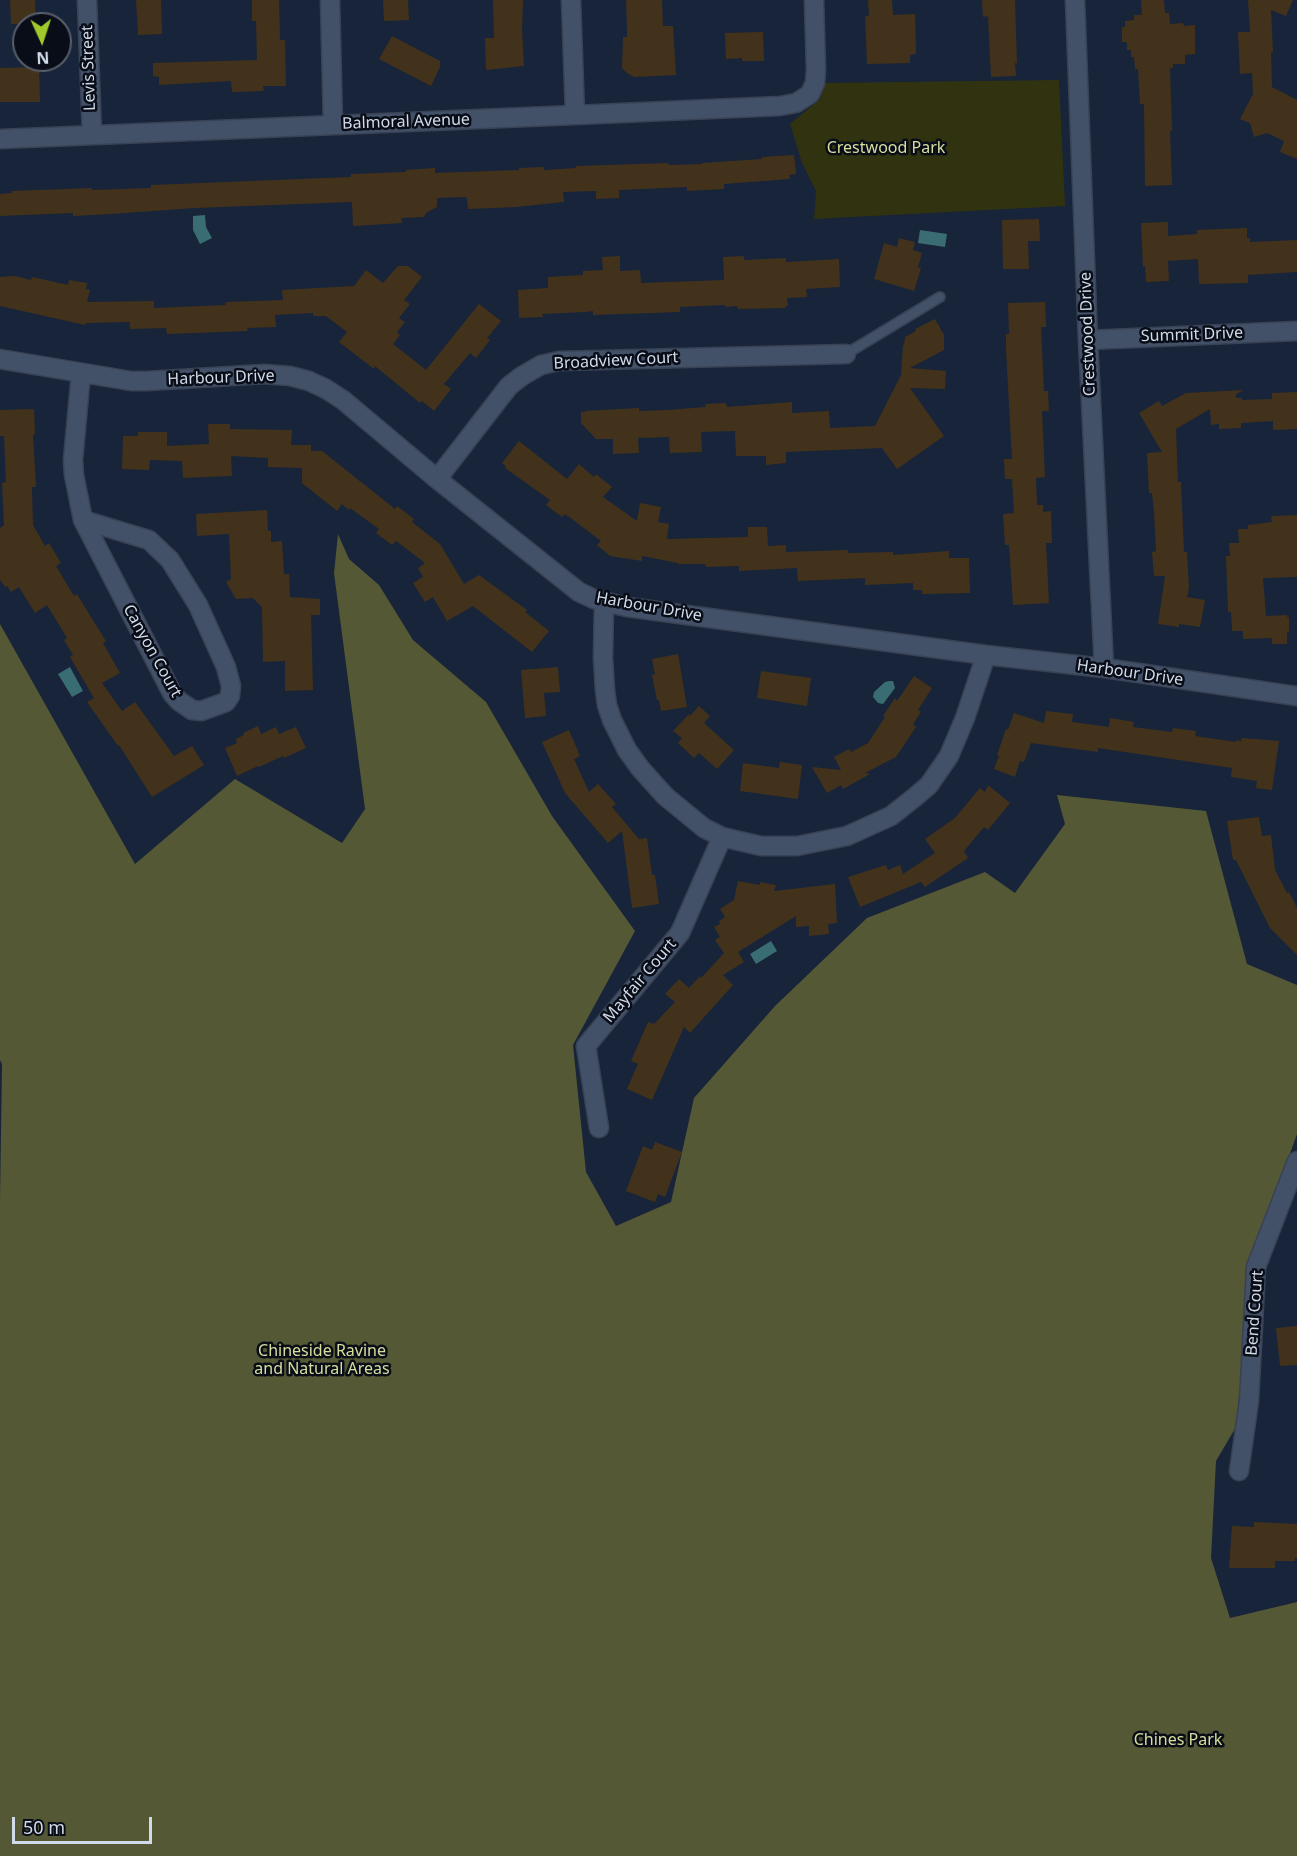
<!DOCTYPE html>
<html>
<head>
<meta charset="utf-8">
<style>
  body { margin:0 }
  #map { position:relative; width:1297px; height:1856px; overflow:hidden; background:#172439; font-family:"Noto Sans",sans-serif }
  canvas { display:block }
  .north { position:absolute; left:12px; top:12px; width:60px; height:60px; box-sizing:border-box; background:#080d17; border:2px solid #585f6b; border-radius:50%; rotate:177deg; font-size:16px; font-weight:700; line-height:24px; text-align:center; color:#d1dae9 }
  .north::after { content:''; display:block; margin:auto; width:21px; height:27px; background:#a0c92c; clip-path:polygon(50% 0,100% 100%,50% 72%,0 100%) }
  .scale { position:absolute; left:12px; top:1817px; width:140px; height:27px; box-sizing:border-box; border:3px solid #d1dae9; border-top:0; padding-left:8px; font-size:18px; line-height:21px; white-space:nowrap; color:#d1dae9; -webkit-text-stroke:4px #080d17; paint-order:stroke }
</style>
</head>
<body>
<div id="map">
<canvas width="1297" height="1856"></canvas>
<div class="north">N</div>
<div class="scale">50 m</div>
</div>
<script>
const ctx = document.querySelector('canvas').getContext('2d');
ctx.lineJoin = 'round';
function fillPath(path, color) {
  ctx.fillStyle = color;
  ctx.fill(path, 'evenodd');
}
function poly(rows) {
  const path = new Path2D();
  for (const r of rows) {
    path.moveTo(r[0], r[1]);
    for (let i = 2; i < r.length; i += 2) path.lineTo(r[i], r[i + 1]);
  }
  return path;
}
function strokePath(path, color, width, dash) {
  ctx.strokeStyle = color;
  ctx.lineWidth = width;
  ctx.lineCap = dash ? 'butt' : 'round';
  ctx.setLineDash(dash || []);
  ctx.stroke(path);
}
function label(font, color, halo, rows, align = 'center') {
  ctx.font = font + ' "Noto Sans",sans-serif';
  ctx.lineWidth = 5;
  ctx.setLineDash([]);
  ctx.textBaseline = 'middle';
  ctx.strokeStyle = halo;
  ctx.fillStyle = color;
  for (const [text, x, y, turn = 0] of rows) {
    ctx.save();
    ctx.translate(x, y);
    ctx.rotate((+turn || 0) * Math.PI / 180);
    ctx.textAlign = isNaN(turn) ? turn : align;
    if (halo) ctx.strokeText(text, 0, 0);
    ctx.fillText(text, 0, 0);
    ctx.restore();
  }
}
const green = poly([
  [1059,80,1065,206,814,219,816,191,802,163,790,124,820,99,822,83]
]);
const forest = poly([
  [338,534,349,559,379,585,413,640,486,702,552,816,635,931,573,1045,586,1172,616,1226,671,1202,694,1098,775,1006,867,918,985,872,1015,893,1065,824,1057,795,1206,811,1247,964,1297,985,1297,1134,1253,1257,1236,1427,1216,1461,1211,1558,1230,1618,1297,1602,1297,1856,0,1856,0,1200,2,1064,0,1060,0,624,135,864,235,779,342,843,365,809,334,573]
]);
const water = poly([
  [205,215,206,227,212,238,200,244,193,230,193,216],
  [920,230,947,234,945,247,918,243],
  [70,667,83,691,72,697,58,674],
  [889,681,893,681,895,688,883,704,878,703,873,697,874,692,885,682],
  [771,941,777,951,756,964,750,954]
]);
const building = poly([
  [10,0,35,0,36,24,11,24],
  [136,0,161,0,162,34,138,35],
  [252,0,279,0,280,40,285,40,286,86,263,86,264,91,232,92,231,81,159,85,159,77,153,76,153,63,257,60,256,21,252,21],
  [383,0,408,0,409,20,384,21],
  [493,0,523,0,522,30,524,66,486,70,485,38,494,38],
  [626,0,662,0,663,26,673,26,676,75,634,77,627,73,622,68,623,37,627,37,627,28],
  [868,0,892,0,893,15,915,14,916,54,910,55,910,63,867,64,865,16,869,16],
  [982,0,1015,0,1017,63,1015,63,1016,76,991,77,988,16,983,17],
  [1141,0,1164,0,1165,13,1169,13,1170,24,1183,23,1184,26,1195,25,1195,54,1185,55,1185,64,1173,64,1173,68,1170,68,1172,131,1170,131,1172,185,1145,186,1144,104,1140,104,1138,69,1135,69,1134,57,1131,57,1131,50,1127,50,1127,42,1122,42,1122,27,1125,27,1125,21,1134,20,1134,15,1142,15],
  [1248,0,1293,0,1286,16,1271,10,1273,52,1271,52,1272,87,1297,100,1297,159,1280,152,1284,141,1267,133,1254,137,1250,123,1240,119,1253,94,1252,73,1240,74,1238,32,1250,32],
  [763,32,764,61,742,61,742,58,726,59,725,33],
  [392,36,440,61,440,67,431,86,379,59],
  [39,67,40,102,0,102,0,68],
  [794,155,796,174,789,175,790,179,724,184,724,189,687,191,687,187,619,190,619,198,596,199,596,191,563,192,564,202,516,207,468,209,467,198,465,197,437,198,437,207,426,213,424,217,401,218,402,223,353,226,352,202,195,208,110,214,73,216,73,213,0,216,0,194,12,193,12,191,92,188,92,190,151,188,151,185,351,177,351,174,406,172,406,170,435,168,435,173,519,170,519,168,544,167,544,170,576,168,576,166,668,163,669,165,702,164,702,163,762,159,762,157],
  [1039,219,1040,241,1028,241,1029,269,1003,269,1002,220],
  [1168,222,1168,236,1197,234,1197,230,1247,228,1247,238,1250,238,1250,242,1297,240,1297,272,1248,275,1248,283,1199,284,1198,259,1168,261,1169,281,1146,282,1145,266,1143,267,1141,223],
  [899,238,915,242,913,250,922,253,918,267,921,268,914,291,874,279,884,243,897,247],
  [620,256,620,271,640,270,641,283,724,280,723,257,744,256,744,260,786,258,786,262,839,259,840,287,806,289,807,297,787,298,788,306,785,306,786,308,738,309,737,306,725,307,725,305,680,307,680,312,593,315,593,311,585,312,542,314,543,317,519,318,518,290,548,288,548,277,583,275,583,271,603,270,602,257],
  [398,266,408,266,422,277,404,300,410,304,399,318,405,322,397,332,400,335,393,344,426,370,479,304,501,321,487,338,490,340,476,358,470,353,444,384,451,389,434,411,422,401,420,403,375,366,374,369,339,342,347,332,326,316,313,316,313,313,275,315,276,327,247,328,248,331,167,334,166,328,130,329,130,322,85,323,85,325,0,306,0,277,15,276,31,280,32,277,68,285,69,280,87,283,86,289,90,290,87,302,154,301,154,308,226,305,226,302,283,300,282,290,354,286,366,270,383,283],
  [1045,302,1046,327,1041,327,1044,391,1048,391,1049,411,1042,411,1045,477,1036,478,1037,505,1043,505,1043,512,1051,511,1052,543,1046,543,1049,603,1013,605,1009,545,1005,545,1003,514,1014,513,1012,479,1005,479,1004,459,1012,459,1006,350,1006,334,1009,334,1008,303],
  [935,319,944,335,944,350,910,368,946,371,945,389,910,388,944,436,897,469,882,448,786,452,786,463,766,465,766,456,736,456,735,431,701,432,702,452,670,453,669,437,638,438,639,453,613,454,613,439,596,439,581,423,581,412,585,412,585,411,639,408,639,411,667,410,706,407,705,404,726,403,727,407,792,402,792,413,829,411,830,428,875,426,901,375,903,345,904,345,905,337,916,331,915,329],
  [1244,390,1236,394,1236,398,1242,398,1242,400,1272,399,1272,393,1297,392,1297,429,1273,430,1273,421,1241,423,1241,428,1219,429,1219,424,1211,425,1210,409,1176,429,1178,482,1181,482,1184,552,1187,552,1189,588,1187,597,1205,600,1200,627,1179,624,1179,627,1158,624,1165,576,1154,576,1152,552,1156,551,1154,512,1152,493,1149,493,1147,453,1162,452,1139,413,1159,401,1162,406,1186,393],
  [34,409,35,434,33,435,36,487,32,487,33,525,45,546,49,543,61,563,56,566,74,596,77,594,94,622,106,641,103,643,120,673,102,683,122,711,135,702,174,756,192,746,204,765,152,797,119,745,118,746,87,702,94,698,70,657,73,655,64,640,67,638,47,605,35,613,19,587,11,592,7,586,5,587,0,580,0,528,4,525,2,483,6,482,4,436,0,436,0,410],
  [208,424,230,424,230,429,292,430,291,445,311,445,311,451,322,451,395,509,397,506,414,519,412,522,440,544,464,584,479,575,527,610,525,612,549,631,532,652,473,606,447,621,433,597,425,602,413,583,423,577,418,568,425,563,396,541,392,545,376,533,379,529,350,508,349,510,342,504,337,511,302,483,302,468,268,467,268,458,231,456,232,476,183,478,182,461,150,460,149,470,122,469,123,436,138,436,138,432,167,432,167,446,209,444],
  [519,441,567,479,579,464,594,477,596,474,612,487,603,497,637,521,640,503,661,507,658,522,669,524,667,539,748,537,748,527,767,527,768,546,786,545,786,552,848,550,848,553,893,552,893,555,949,551,949,558,969,558,970,593,922,594,922,590,913,590,913,583,865,585,865,578,798,581,797,568,739,571,739,566,706,567,705,564,678,564,678,563,642,556,642,561,610,556,597,545,601,541,572,519,565,514,562,517,546,505,550,500,505,468,506,466,502,463],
  [267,510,268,531,271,531,271,542,282,541,284,574,289,574,290,597,320,599,320,615,311,615,313,690,285,691,285,661,263,662,262,607,253,598,236,599,226,582,231,579,229,534,197,536,196,514],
  [1297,515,1297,577,1263,578,1266,616,1287,615,1287,617,1289,617,1289,632,1287,632,1287,644,1272,644,1272,638,1243,639,1243,631,1232,631,1231,612,1228,612,1226,556,1230,556,1229,543,1239,543,1238,529,1248,529,1248,525,1272,522,1271,516],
  [678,654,687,707,661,711,659,700,657,700,652,675,655,674,652,659],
  [558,667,560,692,544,693,546,716,525,718,521,670],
  [761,671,811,678,807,706,757,698],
  [914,676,932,688,918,710,921,712,913,724,916,727,896,757,865,773,870,774,843,789,841,785,827,793,812,767,841,770,834,757,849,749,851,752,868,743,885,717,883,716,895,698,897,701],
  [699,706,710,716,704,723,734,750,717,769,699,753,694,758,678,743,682,738,673,731,689,714,689,717],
  [1046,711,1073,714,1072,722,1109,727,1110,718,1134,722,1133,727,1172,732,1173,728,1196,731,1195,736,1236,742,1236,740,1241,741,1242,738,1279,741,1272,790,1256,788,1257,781,1231,777,1232,768,1098,748,1098,752,1031,743,1024,762,1020,761,1015,777,994,769,999,756,997,755,1006,729,1008,730,1014,713,1044,723],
  [258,726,261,734,276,727,279,734,296,727,306,748,284,758,283,756,259,767,258,766,237,776,225,748,237,743,236,739,244,735,243,733],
  [569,730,580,756,574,759,589,792,598,784,616,804,612,807,639,839,647,838,652,875,655,875,659,904,632,908,622,831,608,843,565,793,542,742],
  [780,762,802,765,798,799,740,791,743,763,779,768],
  [988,785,1010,803,988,830,984,827,964,851,968,858,925,887,921,882,860,907,848,877,886,865,888,870,900,865,903,874,935,853,925,839,955,818,980,788,985,792],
  [1259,817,1262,836,1271,835,1275,870,1287,893,1289,892,1297,908,1297,955,1270,928,1236,860,1233,860,1227,821],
  [738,881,760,885,760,882,776,885,774,891,835,884,837,923,828,924,829,934,809,936,809,926,796,927,796,916,738,952,744,962,723,975,733,985,690,1033,684,1027,652,1100,627,1089,638,1064,631,1061,648,1022,654,1024,675,1002,665,994,679,979,689,988,700,976,701,978,724,953,715,940,720,937,714,927,720,924,719,921,725,917,720,909,734,900],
  [655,1142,682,1152,665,1197,658,1194,655,1202,626,1191,643,1146,652,1150],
  [1297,1326,1297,1365,1280,1366,1276,1328],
  [1254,1522,1297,1524,1297,1558,1295,1558,1295,1561,1275,1561,1275,1568,1229,1568,1232,1526,1254,1527]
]);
const lane = poly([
  [846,354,940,297]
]);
const street = poly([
  [87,0,92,135],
  [330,0,333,124],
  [571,0,575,115],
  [1075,0,1088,340,1104,668],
  [0,139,575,115,780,106,796,103,810,94,815,83,816,70,814,0],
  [1088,340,1297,331],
  [0,359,131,381,147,381,264,374,290,376,309,381,326,389,343,400,437,479,579,592,594,599,627,607,986,655,1104,668,1297,696],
  [81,373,73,460,74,475,83,520,172,693,179,701,192,710,201,711,226,702,230,696,231,686,226,667,198,605,170,560,149,540,83,520],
  [437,479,509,386,522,376,541,365,559,361,846,354],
  [604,602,603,658,605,690,607,705,612,720,627,750,640,768,665,796,704,828,722,837,761,846,797,846,847,836,891,816,915,797,929,785,949,756,965,718,986,655],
  [599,1128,586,1046,680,933,722,837],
  [1239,1471,1249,1401,1256,1267,1297,1161]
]);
const streetNames = [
  ["Levis Street",89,68,-92],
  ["Balmoral Avenue",406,122,-2],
  ["Crestwood Drive",1088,334,-92],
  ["Summit Drive",1192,335,-2],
  ["Broadview Court",616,361,-3],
  ["Harbour Drive",221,378,-2],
  ["Harbour Drive",649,607,10],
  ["Canyon Court",152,651,61],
  ["Harbour Drive",1130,673,8],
  ["Mayfair Court",640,981,-50],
  ["Bend Court",1255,1313,-86]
];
const parkNames = [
  ["Crestwood Park",886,148],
  ["Chineside Ravine",322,1351],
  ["and Natural Areas",322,1369],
  ["Chines Park",1178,1740]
];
fillPath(green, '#313310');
fillPath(forest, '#555834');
fillPath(water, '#3a6c73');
fillPath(building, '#43321b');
strokePath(lane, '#394254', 12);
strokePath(street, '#394254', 21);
strokePath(lane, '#425068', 9);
strokePath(street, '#425068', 18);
label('16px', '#d1dae9', '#080d17', streetNames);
label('16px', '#d7de9d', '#080d17', parkNames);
</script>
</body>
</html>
